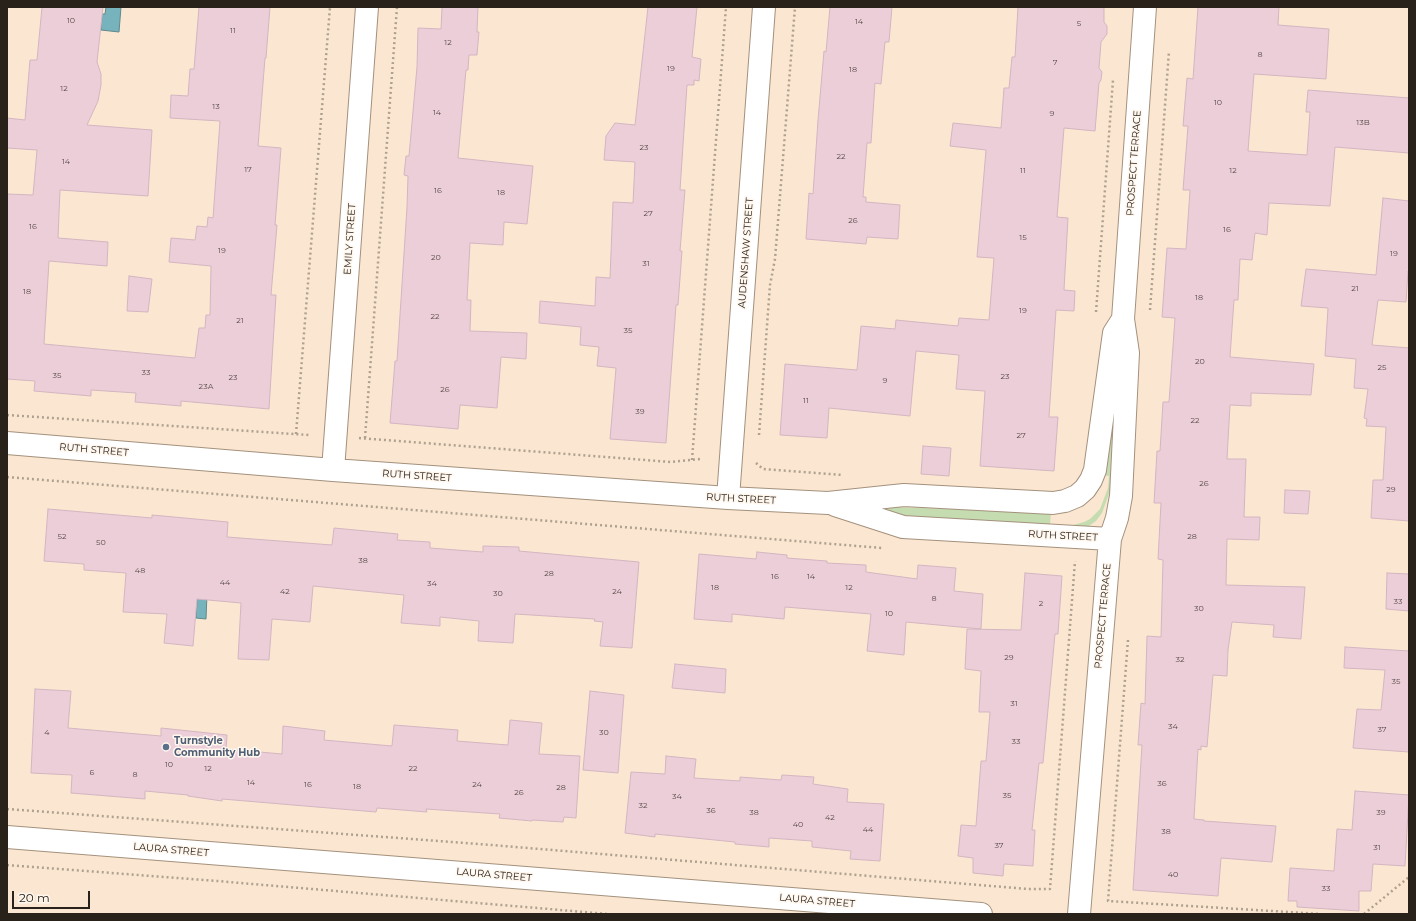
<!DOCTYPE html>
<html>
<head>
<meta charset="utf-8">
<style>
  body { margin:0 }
  #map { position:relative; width:1416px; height:921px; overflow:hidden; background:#fbe7d1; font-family:Montserrat,sans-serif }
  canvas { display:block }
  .frame { position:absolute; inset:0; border:8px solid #29221a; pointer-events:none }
  .scale { position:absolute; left:12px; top:891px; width:78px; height:18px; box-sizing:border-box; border:2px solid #29221a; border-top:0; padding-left:5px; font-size:12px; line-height:14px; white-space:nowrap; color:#29221a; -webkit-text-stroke:3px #fff7ee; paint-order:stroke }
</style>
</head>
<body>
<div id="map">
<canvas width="1416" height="921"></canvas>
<div class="frame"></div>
<div class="scale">20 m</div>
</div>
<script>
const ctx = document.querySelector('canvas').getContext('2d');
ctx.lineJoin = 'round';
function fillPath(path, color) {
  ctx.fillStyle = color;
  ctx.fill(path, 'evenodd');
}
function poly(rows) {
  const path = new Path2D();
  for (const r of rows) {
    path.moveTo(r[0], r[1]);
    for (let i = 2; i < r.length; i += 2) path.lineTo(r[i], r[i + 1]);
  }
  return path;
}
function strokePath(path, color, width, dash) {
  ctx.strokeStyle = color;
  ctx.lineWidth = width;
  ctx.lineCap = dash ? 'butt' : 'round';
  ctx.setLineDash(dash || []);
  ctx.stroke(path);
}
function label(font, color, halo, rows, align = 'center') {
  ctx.font = font + ' Montserrat,sans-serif';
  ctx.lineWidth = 3;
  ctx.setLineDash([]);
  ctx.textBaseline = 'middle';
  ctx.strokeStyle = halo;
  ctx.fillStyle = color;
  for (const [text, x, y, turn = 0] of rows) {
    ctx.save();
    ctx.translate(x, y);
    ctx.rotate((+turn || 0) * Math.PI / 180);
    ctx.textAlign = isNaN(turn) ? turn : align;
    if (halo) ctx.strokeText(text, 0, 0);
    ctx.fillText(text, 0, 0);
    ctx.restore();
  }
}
const green = poly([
  [1114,402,1118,405,1113,476,1110,491,1102,513,1096,521,1089,526,1080,530,890,515,888,513,887,510,891,507,1051,512,1050,525,1073,525,1084,522,1090,519,1100,509,1108,488,1109,476,1102,475]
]);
const water = poly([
  [106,7,121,7,119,32,101,30,102,14,105,14,106,7],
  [198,582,207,594,206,619,196,618,198,582]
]);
const building = poly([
  [42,7,103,7,97,62,101,74,101,85,98,101,87,125,152,130,148,196,60,190,58,238,108,242,107,266,49,261,44,344,195,358,199,328,205,328,206,315,210,315,211,266,169,262,171,238,195,240,197,226,207,227,208,217,213,218,220,121,170,118,171,95,188,96,190,69,194,69,199,7,270,7,266,58,265,58,258,146,281,148,275,225,277,225,271,295,276,295,269,409,181,401,181,406,135,402,136,393,91,390,91,396,34,391,35,381,7,379,7,194,33,195,37,150,7,148,7,118,25,120,30,60,37,60,42,7],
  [442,7,478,7,477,32,479,32,477,55,469,55,468,70,466,70,458,158,533,166,527,224,504,222,503,245,470,243,467,300,471,300,470,331,527,333,526,359,501,357,497,408,460,405,458,429,390,423,395,361,397,361,407,207,408,176,404,175,406,156,409,156,417,67,418,28,441,29,442,7],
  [648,7,697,7,692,57,701,59,699,81,694,80,694,85,687,85,680,190,685,190,680,251,682,251,678,305,676,305,666,443,610,439,616,368,597,366,599,347,580,345,581,327,539,323,540,301,595,306,596,277,610,278,613,202,633,203,635,162,604,160,606,136,615,123,635,125,648,7],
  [830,7,892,7,889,42,885,42,881,84,875,83,871,143,867,143,863,197,866,197,866,202,900,205,898,239,867,237,866,244,806,239,809,193,813,194,818,120,824,51,826,52,830,7],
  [1018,7,1104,7,1104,22,1107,26,1107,34,1101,42,1099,68,1102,72,1101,80,1099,83,1095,131,1064,128,1057,217,1068,218,1064,290,1075,291,1074,311,1056,310,1049,417,1058,417,1054,471,980,466,985,391,956,389,959,355,916,351,910,416,829,408,827,438,780,435,785,364,857,370,861,326,895,329,896,320,958,326,959,318,989,320,994,258,977,257,986,150,950,146,953,123,1001,128,1004,88,1009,88,1012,57,1015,57,1018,7],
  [1198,7,1279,7,1278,25,1329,29,1326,79,1254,74,1248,151,1307,155,1310,112,1306,112,1308,90,1409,98,1409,153,1335,147,1330,206,1269,203,1267,235,1255,233,1252,260,1240,259,1238,300,1234,300,1230,357,1314,364,1311,395,1251,393,1251,406,1230,405,1227,459,1246,459,1244,517,1260,517,1259,540,1227,539,1226,585,1305,587,1301,639,1273,637,1274,625,1232,622,1228,650,1227,676,1213,675,1207,747,1201,746,1201,750,1198,749,1194,819,1204,820,1204,821,1276,826,1272,862,1221,858,1218,896,1133,890,1142,745,1138,745,1141,703,1145,704,1147,636,1161,637,1163,560,1158,559,1161,503,1154,503,1157,451,1160,451,1163,402,1169,402,1175,318,1162,317,1167,248,1186,249,1190,190,1183,190,1188,126,1183,126,1187,78,1193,79,1198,7],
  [1383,198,1409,201,1409,271,1408,271,1406,302,1378,300,1372,345,1409,348,1409,521,1371,518,1373,480,1383,480,1386,427,1366,426,1367,419,1364,418,1368,389,1354,388,1356,359,1325,356,1328,308,1301,306,1306,269,1376,275,1383,198],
  [129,276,152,279,148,312,127,311,129,276],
  [923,446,951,448,949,476,921,474,923,446],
  [1285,490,1310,491,1308,514,1284,513,1285,490],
  [48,509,152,518,152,515,228,522,227,537,332,545,334,528,398,534,397,540,430,542,430,548,483,552,483,546,519,547,519,551,639,562,632,648,600,646,603,622,594,621,595,619,515,614,513,643,478,641,479,621,440,617,440,626,401,623,404,595,313,586,310,622,272,619,269,660,238,659,241,603,197,599,193,646,164,643,167,614,123,612,126,573,84,570,84,564,44,561,48,509],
  [757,552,787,555,787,558,827,561,827,563,866,565,866,572,917,579,918,565,956,568,954,591,983,594,981,629,906,622,904,655,867,651,871,614,785,607,784,619,732,614,732,622,694,619,699,554,756,559,757,552],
  [1025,573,1062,576,1058,634,1055,634,1043,763,1039,763,1032,830,1035,830,1033,866,1004,864,1003,876,973,873,973,858,958,856,961,825,976,826,981,761,986,761,990,712,979,712,981,671,965,669,967,629,1021,630,1025,573],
  [1387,573,1409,574,1409,611,1386,609,1387,573],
  [1345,647,1409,651,1409,752,1353,748,1357,709,1381,710,1385,670,1344,668,1345,647],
  [675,664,726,669,725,693,672,688,675,664],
  [35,689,71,691,68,728,161,736,161,728,227,735,226,749,282,754,283,726,325,731,324,740,392,746,394,725,458,730,457,741,508,745,510,720,542,723,539,754,580,756,576,818,564,817,563,822,532,820,532,821,499,818,500,814,426,809,427,812,377,808,376,812,222,799,222,801,188,796,188,795,145,791,145,799,71,793,72,775,31,773,35,689],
  [590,691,624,695,618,773,583,770,590,691],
  [666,756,696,759,694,778,740,781,740,777,781,780,782,775,814,777,813,784,848,789,847,802,884,804,880,861,850,859,851,851,812,847,812,841,769,838,769,847,735,844,735,842,655,834,655,837,625,833,631,772,665,774,666,756],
  [1355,791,1409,795,1405,866,1373,864,1371,891,1359,891,1359,911,1297,907,1297,901,1288,901,1290,868,1334,871,1337,829,1352,830,1355,791]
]);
const path = poly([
  [1150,310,1169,51],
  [1096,312,1113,80],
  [7,415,309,435],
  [296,434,330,7],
  [759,435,770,285,775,259,795,7],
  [359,438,671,462,700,459],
  [365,438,397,7],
  [692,460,726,7],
  [756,463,763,469,843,475],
  [7,477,882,548],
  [1128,640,1108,901,1321,914],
  [7,809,479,844,1028,889,1050,889,1075,561],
  [7,865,217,881,608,914],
  [1364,914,1409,877]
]);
const street = poly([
  [7,443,333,470,728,498,828,503,904,495,1053,503,1065,501,1077,496,1085,489,1091,480,1095,470,1114,333,1123,319],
  [333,470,367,7],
  [728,498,764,7],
  [835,505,903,527,1110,539],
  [7,837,981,914],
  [1079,914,1110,539,1117,518,1121,496,1128,353,1123,319,1145,7]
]);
const markers = [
  [166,747,4,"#5c6f8a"]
];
const numberNames = [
  ["10",71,21],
  ["14",859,22],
  ["5",1079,24],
  ["11",233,31],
  ["12",448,43],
  ["8",1260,55],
  ["7",1055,63],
  ["19",671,69],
  ["18",853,70],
  ["12",64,89],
  ["10",1218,103],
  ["13",216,107],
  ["14",437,113],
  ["9",1052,114],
  ["13B",1363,123],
  ["23",644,148],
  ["22",841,157],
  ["14",66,162],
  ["17",248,170],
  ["11",1023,171],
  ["12",1233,171],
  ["16",438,191],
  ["18",501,193],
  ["27",648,214],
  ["26",853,221],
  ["16",33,227],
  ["16",1227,230],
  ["15",1023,238],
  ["19",222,251],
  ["19",1394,254],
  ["20",436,258],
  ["31",646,264],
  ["21",1355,289],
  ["18",27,292],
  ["18",1199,298],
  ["19",1023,311],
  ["22",435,317],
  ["21",240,321],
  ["35",628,331],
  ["20",1200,362],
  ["25",1382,368],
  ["33",146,373],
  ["35",57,376],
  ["23",1005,377],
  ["23",233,378],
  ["9",885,381],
  ["23A",206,387],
  ["26",445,390],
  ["11",806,401],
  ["39",640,412],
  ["22",1195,421],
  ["27",1021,436],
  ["26",1204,484],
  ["29",1391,490],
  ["52",62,537],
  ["28",1192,537],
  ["50",101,543],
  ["38",363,561],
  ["48",140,571],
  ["28",549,574],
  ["16",775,577],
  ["14",811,577],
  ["44",225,583],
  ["34",432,584],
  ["18",715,588],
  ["12",849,588],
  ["42",285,592],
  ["24",617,592],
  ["30",498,594],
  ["8",934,599],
  ["33",1398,602],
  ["2",1041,604],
  ["30",1199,609],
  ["10",889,614],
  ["29",1009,658],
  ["32",1180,660],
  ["35",1396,682],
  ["31",1014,704],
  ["34",1173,727],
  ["37",1382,730],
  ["4",47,733],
  ["30",604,733],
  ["33",1016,742],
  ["10",169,765],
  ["12",208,769],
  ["22",413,769],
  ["6",92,773],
  ["8",135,775],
  ["14",251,783],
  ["36",1162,784],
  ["16",308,785],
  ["24",477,785],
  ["18",357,787],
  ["28",561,788],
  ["26",519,793],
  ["35",1007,796],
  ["34",677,797],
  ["32",643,806],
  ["36",711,811],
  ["38",754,813],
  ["39",1381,813],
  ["42",830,818],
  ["40",798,825],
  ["44",868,830],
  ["38",1166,832],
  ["37",999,846],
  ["31",1377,848],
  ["40",1173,875],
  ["33",1326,889]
];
const streetNames = [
  ["PROSPECT TERRACE",1134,163,-86],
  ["EMILY STREET",350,239,-86],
  ["AUDENSHAW STREET",746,253,-86],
  ["RUTH STREET",94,450,5],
  ["RUTH STREET",417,476,4],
  ["RUTH STREET",741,499,3],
  ["RUTH STREET",1063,536,3],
  ["PROSPECT TERRACE",1103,616,-85],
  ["LAURA STREET",171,850,5],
  ["LAURA STREET",494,875,5],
  ["LAURA STREET",817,901,5]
];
const serviceNames = [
  ["Turnstyle",174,741],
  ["Community Hub",174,753]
];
fillPath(green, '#c4dcb0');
fillPath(water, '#76b3bd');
strokePath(water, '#5f888c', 1);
fillPath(building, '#ecced9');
strokePath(building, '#d3b5c1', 1);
strokePath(street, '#a4917d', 24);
strokePath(path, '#afa08f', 2.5, [2, 3]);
strokePath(street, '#fff', 22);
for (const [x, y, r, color] of markers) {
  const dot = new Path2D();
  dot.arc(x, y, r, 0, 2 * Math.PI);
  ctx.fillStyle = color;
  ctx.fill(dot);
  strokePath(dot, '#fff7ee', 1.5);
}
label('8px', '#5a4d4a', null, numberNames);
label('10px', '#29221a', '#fff7ee', streetNames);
label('bold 10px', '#4e5e75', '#fff7ee', serviceNames, 'left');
</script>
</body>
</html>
